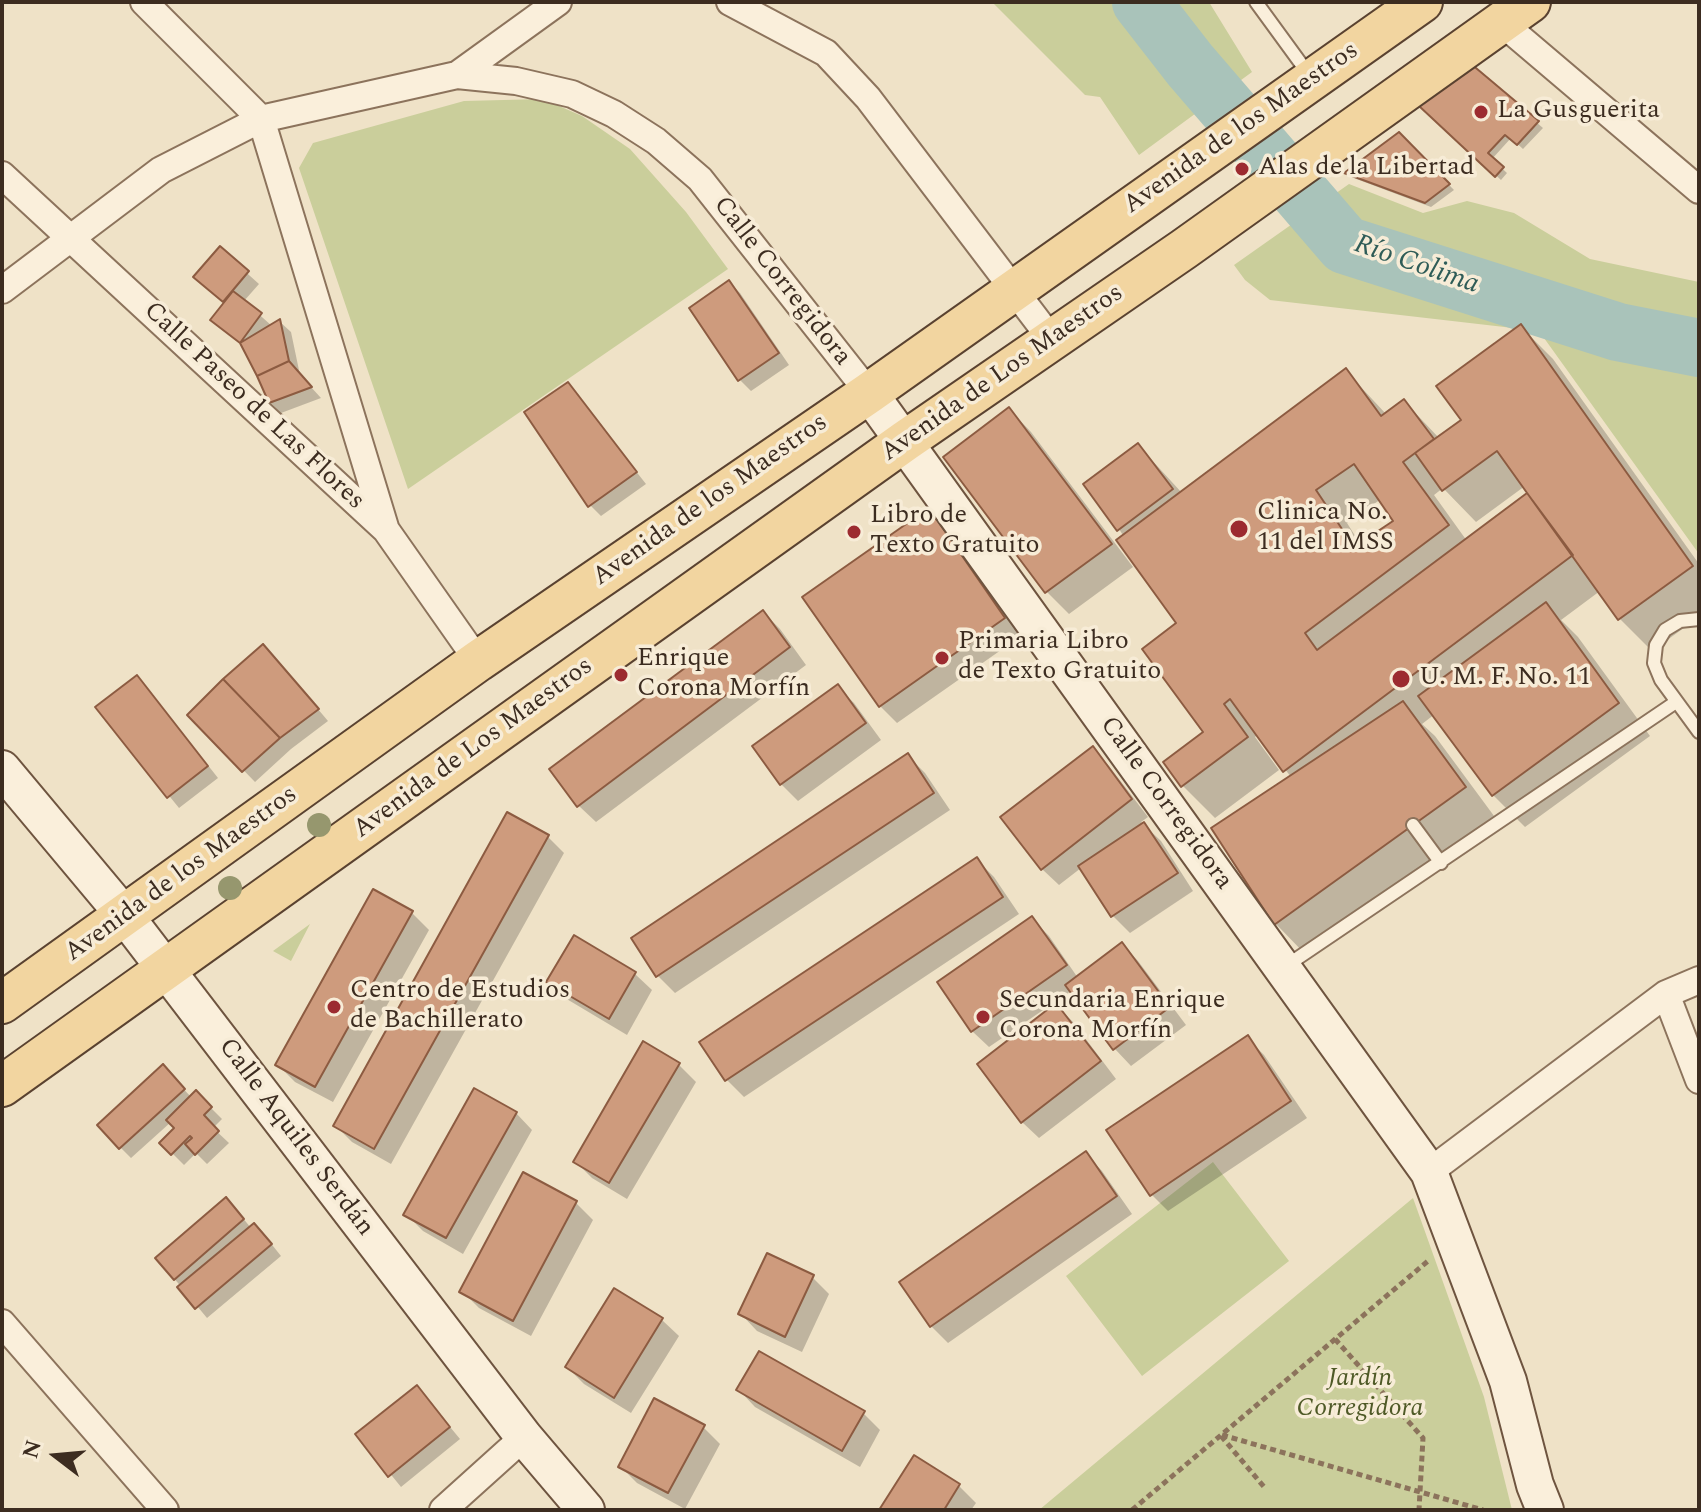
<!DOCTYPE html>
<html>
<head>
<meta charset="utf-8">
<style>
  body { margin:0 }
  #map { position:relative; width:1701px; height:1512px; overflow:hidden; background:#efe2c7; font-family:Spectral,serif }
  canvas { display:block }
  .frame { position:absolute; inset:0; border:4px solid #3c2c20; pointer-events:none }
  .north { position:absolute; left:16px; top:1416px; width:80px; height:80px; -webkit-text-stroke:6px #f7ecd7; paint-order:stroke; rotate:286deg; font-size:22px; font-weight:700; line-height:32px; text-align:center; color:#3c2c20 }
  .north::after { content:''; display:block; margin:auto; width:28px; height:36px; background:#3c2c20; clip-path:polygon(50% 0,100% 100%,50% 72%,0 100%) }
</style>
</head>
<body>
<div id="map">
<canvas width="1701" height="1512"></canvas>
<div class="frame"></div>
<div class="north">N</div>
</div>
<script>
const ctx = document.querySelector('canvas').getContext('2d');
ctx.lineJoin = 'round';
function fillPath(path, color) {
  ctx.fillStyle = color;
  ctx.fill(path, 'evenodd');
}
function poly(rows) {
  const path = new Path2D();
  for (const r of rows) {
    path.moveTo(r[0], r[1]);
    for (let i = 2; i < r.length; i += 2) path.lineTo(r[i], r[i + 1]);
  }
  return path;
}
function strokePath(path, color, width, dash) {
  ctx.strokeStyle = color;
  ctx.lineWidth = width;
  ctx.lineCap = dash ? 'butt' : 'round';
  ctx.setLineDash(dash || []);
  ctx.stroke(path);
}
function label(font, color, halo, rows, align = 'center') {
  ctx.font = font + ' Spectral,serif';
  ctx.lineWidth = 7;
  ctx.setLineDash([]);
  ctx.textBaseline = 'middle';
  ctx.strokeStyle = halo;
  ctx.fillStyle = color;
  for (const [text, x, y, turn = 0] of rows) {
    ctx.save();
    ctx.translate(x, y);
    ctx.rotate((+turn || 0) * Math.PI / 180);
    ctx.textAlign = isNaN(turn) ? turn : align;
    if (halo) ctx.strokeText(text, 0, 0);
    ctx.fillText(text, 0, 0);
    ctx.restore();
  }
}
const green = poly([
  [992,2,1209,2,1252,72,1139,155,1100,97,1085,95],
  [543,99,582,116,630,149,686,212,728,269,408,489,299,168,313,143,464,101],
  [1349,184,1423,213,1467,201,1514,213,1590,259,1699,282,1699,554,1539,331,1270,300,1245,280,1234,265],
  [310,924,291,961,273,951],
  [1213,1162,1289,1261,1142,1376,1066,1276],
  [1413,1198,1484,1397,1512,1510,1039,1510]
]);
const shadow = poly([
  [1470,66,1543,128,1523,149,1511,138,1492,159,1507,173,1501,180,1422,106],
  [1399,134,1454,190,1431,207,1351,177,1347,173],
  [220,249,259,284,244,301,272,326,280,322,291,332,300,375,321,398,281,413,270,402,244,346,224,330,225,303,207,288],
  [729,282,740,293,789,365,751,391,740,380],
  [1521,327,1553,359,1699,564,1699,617,1652,651,1620,619,1600,591,1561,620,1578,637,1650,736,1525,827,1493,795,1435,714,1422,724,1435,736,1497,820,1307,956,1275,923,1291,777,1258,734,1255,737,1279,770,1215,818,1183,786,1166,762,1206,732,1179,623,1119,529,1138,445,1182,493,1346,371,1386,414,1404,401,1439,438,1463,421],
  [1525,486,1530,494,1467,541,1434,495,1443,488,1476,522],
  [1381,499,1396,522,1361,545,1347,523],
  [568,385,646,484,601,516,590,505],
  [1009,409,1031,432,1133,567,1069,614,1047,592,946,457],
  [929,510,945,527,1021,636,897,723,880,706],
  [763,612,780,629,806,665,596,822,579,806,552,769],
  [274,657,328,721,291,749,255,782,190,715],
  [837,687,854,703,881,740,798,801,781,784],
  [147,688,218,778,179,808,98,708],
  [1092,749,1109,766,1148,817,1141,822,1161,841,1193,891,1130,933,1113,916,1081,868,1059,885,1042,869],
  [908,756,925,773,950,810,675,993,658,976,634,939],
  [547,836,564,853,391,1164,352,1142,335,1125],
  [977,860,994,877,1019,914,744,1097,727,1080,702,1043],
  [412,913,429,930,333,1102,295,1082,278,1065],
  [1032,919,1049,936,1078,978,1122,944,1138,961,1186,1025,1131,1066,1115,1049,1071,991,989,1047,972,1031],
  [574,937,635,974,652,990,627,1035,565,998,548,982],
  [1056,1005,1073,1022,1116,1079,1039,1138,1022,1122],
  [1247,1038,1264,1055,1307,1118,1168,1211,1151,1194],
  [679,1065,696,1082,627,1199,592,1178,575,1161],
  [173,1078,192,1098,196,1093,222,1119,213,1128,229,1143,207,1164,196,1153,184,1165,162,1143,177,1128,171,1122,131,1158,120,1147],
  [516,1113,532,1130,463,1254,423,1231,406,1214],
  [1086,1154,1102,1171,1132,1214,948,1343,931,1326],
  [524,1175,576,1203,593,1220,531,1336,479,1308,462,1291],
  [237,1211,251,1228,265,1236,281,1256,207,1318,158,1259],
  [812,1277,829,1294,802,1352,757,1331,741,1314],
  [662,1320,679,1336,631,1413,584,1384,567,1367],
  [417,1387,460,1439,401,1487,358,1434],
  [739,1390,863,1413,880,1430,860,1467,755,1407],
  [703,1427,720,1444,685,1509,637,1483,620,1466],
  [959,1486,976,1503,971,1510,882,1510]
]);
const river = poly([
  [1141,2,1190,65,1345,245,1618,332,1699,348]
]);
const building = poly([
  [1470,63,1539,121,1517,145,1505,135,1488,153,1504,167,1495,177,1419,106,1470,63],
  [1399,132,1450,184,1425,203,1344,173,1399,132],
  [220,246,249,271,223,302,193,277,220,246],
  [729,280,779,353,738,381,689,308,729,280],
  [233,291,262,313,240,343,210,320,233,291],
  [280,319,289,361,257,376,240,343,280,319],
  [1521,324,1693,566,1618,620,1497,451,1442,491,1415,453,1461,420,1436,386,1521,324],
  [289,361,312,387,269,403,257,376,289,361],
  [1346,368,1381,416,1404,399,1434,439,1403,462,1449,525,1305,633,1317,650,1527,493,1573,555,1283,772,1230,699,1224,704,1248,737,1181,787,1163,762,1203,732,1142,649,1176,623,1116,540,1346,368],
  [1354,464,1393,521,1354,547,1316,490,1354,464],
  [568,382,637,472,588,507,524,412,568,382],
  [1009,407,1112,544,1045,593,943,457,1009,407],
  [1138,443,1173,489,1117,531,1083,484,1138,443],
  [929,508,1005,618,879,707,802,597,929,508],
  [1546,602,1619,703,1492,796,1418,696,1546,602],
  [763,610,790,647,577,807,549,769,763,610],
  [263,644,319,709,280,738,223,679,263,644],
  [137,675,208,766,167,798,95,707,137,675],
  [223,679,280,738,242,772,187,715,223,679],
  [838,684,866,723,780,785,752,746,838,684],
  [1403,701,1466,787,1274,925,1211,828,1403,701],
  [1093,746,1132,799,1041,870,1000,817,1093,746],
  [908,753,934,793,656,977,631,938,908,753],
  [507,812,549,835,374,1149,333,1126,507,812],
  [1144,822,1178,873,1111,917,1078,866,1144,822],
  [977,857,1003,897,725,1081,699,1042,977,857],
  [373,889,413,911,315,1087,275,1065,373,889],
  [1032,916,1067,965,971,1032,937,982,1032,916],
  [574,935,636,972,609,1019,546,982,574,935],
  [1122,942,1170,1007,1113,1050,1065,985,1122,942],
  [1056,1003,1101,1061,1021,1123,977,1064,1056,1003],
  [1248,1035,1291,1101,1150,1196,1106,1130,1248,1035],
  [643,1041,680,1063,609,1183,573,1162,643,1041],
  [163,1064,185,1089,119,1149,97,1125,163,1064],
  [474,1088,517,1112,446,1238,403,1215,474,1088],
  [196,1090,212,1107,204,1115,219,1131,195,1155,185,1144,192,1138,190,1136,171,1155,159,1143,174,1128,166,1120,196,1090],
  [1086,1151,1117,1196,930,1327,899,1282,1086,1151],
  [523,1172,577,1201,513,1321,459,1292,523,1172],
  [226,1197,244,1219,174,1280,155,1258,226,1197],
  [254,1223,272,1244,195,1309,177,1287,254,1223],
  [767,1253,814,1275,785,1337,738,1314,767,1253],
  [614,1288,663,1318,614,1398,565,1367,614,1288],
  [759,1351,865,1411,842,1451,736,1390,759,1351],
  [417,1385,450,1427,388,1477,355,1434,417,1385],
  [654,1398,705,1425,668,1493,618,1467,654,1398],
  [914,1455,960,1484,944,1510,879,1510,914,1455]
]);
const path = poly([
  [1335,1339,1423,1438,1419,1510],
  [1222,1435,1483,1510],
  [1221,1436,1265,1488],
  [1132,1510,1428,1261]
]);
const lane = poly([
  [1256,2,1310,76],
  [1699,619,1680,621,1665,630,1656,645,1654,663,1661,680,1699,732],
  [1413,825,1441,863],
  [1286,966,1676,702]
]);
const street = poly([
  [144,2,261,119,385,527],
  [730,2,826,53,868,98,1052,340],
  [1501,22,1699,190],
  [457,75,516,81,572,94,614,114,656,141,700,179,869,393],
  [2,175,386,530,478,661],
  [2,290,161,170,261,119,457,75,558,2],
  [1666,994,1699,1080],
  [1429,1172,1666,994,1699,980],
  [2,1323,165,1510],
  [443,1510,524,1437]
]);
const secondary = poly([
  [869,393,1429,1172,1508,1381,1535,1485,1545,1510],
  [2,769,125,916,524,1437,586,1510]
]);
const primary = poly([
  [2,1003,478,661,869,393,1422,2],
  [2,1086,905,441,1184,249,1530,2]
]);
const trees = [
  [319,825],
  [230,888]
];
const markers = [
  [1481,112,8,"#9c2b30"],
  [1242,169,8,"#9c2b30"],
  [1239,529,10,"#9c2b30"],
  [854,532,8,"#9c2b30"],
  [942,658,8,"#9c2b30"],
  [621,675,8,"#9c2b30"],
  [1401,679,10,"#9c2b30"],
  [334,1007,8,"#9c2b30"],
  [983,1017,8,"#9c2b30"]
];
const poiNames = [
  ["La Gusguerita",1497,112],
  ["Alas de la Libertad",1258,169],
  ["Clinica No.",1257,514],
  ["11 del IMSS",1257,544],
  ["Libro de",870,517],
  ["Texto Gratuito",870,547],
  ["Primaria Libro",958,643],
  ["de Texto Gratuito",958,673],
  ["Enrique",637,660],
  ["Corona Morfín",637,690],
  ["U. M. F. No. 11",1419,679],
  ["Centro de Estudios",350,992],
  ["de Bachillerato",350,1022],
  ["Secundaria Enrique",999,1002],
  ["Corona Morfín",999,1032]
];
const streetNames = [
  ["Avenida de los Maestros",1242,129,-35],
  ["Calle Corregidora",781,282,52],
  ["Avenida de Los Maestros",1003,374,-35],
  ["Calle Paseo de Las Flores",253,407,43],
  ["Avenida de los Maestros",711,501,-35],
  ["Avenida de Los Maestros",474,749,-36],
  ["Calle Corregidora",1165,804,54],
  ["Avenida de los Maestros",182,875,-36],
  ["Calle Aquiles Serdán",295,1138,53]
];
const parkNames = [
  ["Jardín",1360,1380],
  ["Corregidora",1360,1410]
];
const waterNames = [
  ["Río Colima",1416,266,19]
];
fillPath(green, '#cace9b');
fillPath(shadow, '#0003');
strokePath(river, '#a9c3ba', 58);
fillPath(building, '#ce9b7d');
strokePath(building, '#8c5b41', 2);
strokePath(lane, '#8c735c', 16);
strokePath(street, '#8c735c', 30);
strokePath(secondary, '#6e543f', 40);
strokePath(primary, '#5a4230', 44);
strokePath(path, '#8c735c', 5, [6, 4]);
strokePath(lane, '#faefdb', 12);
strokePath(street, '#faefdb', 26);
strokePath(secondary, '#faefdb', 36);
strokePath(primary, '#f2d5a0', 40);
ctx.fillStyle = '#96976e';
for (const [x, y] of trees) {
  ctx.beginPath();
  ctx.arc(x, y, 12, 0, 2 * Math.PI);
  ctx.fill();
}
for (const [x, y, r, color] of markers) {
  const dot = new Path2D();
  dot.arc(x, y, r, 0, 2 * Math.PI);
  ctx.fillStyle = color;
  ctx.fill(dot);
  strokePath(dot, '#f7ecd7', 3);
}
label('26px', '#3c2c20', '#f7ecd7', poiNames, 'left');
label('26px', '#3c2c20', '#f7ecd7', streetNames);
label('italic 26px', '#4e5926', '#f7ecd7', parkNames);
label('italic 28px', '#2f5c57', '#f7ecd7', waterNames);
</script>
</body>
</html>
